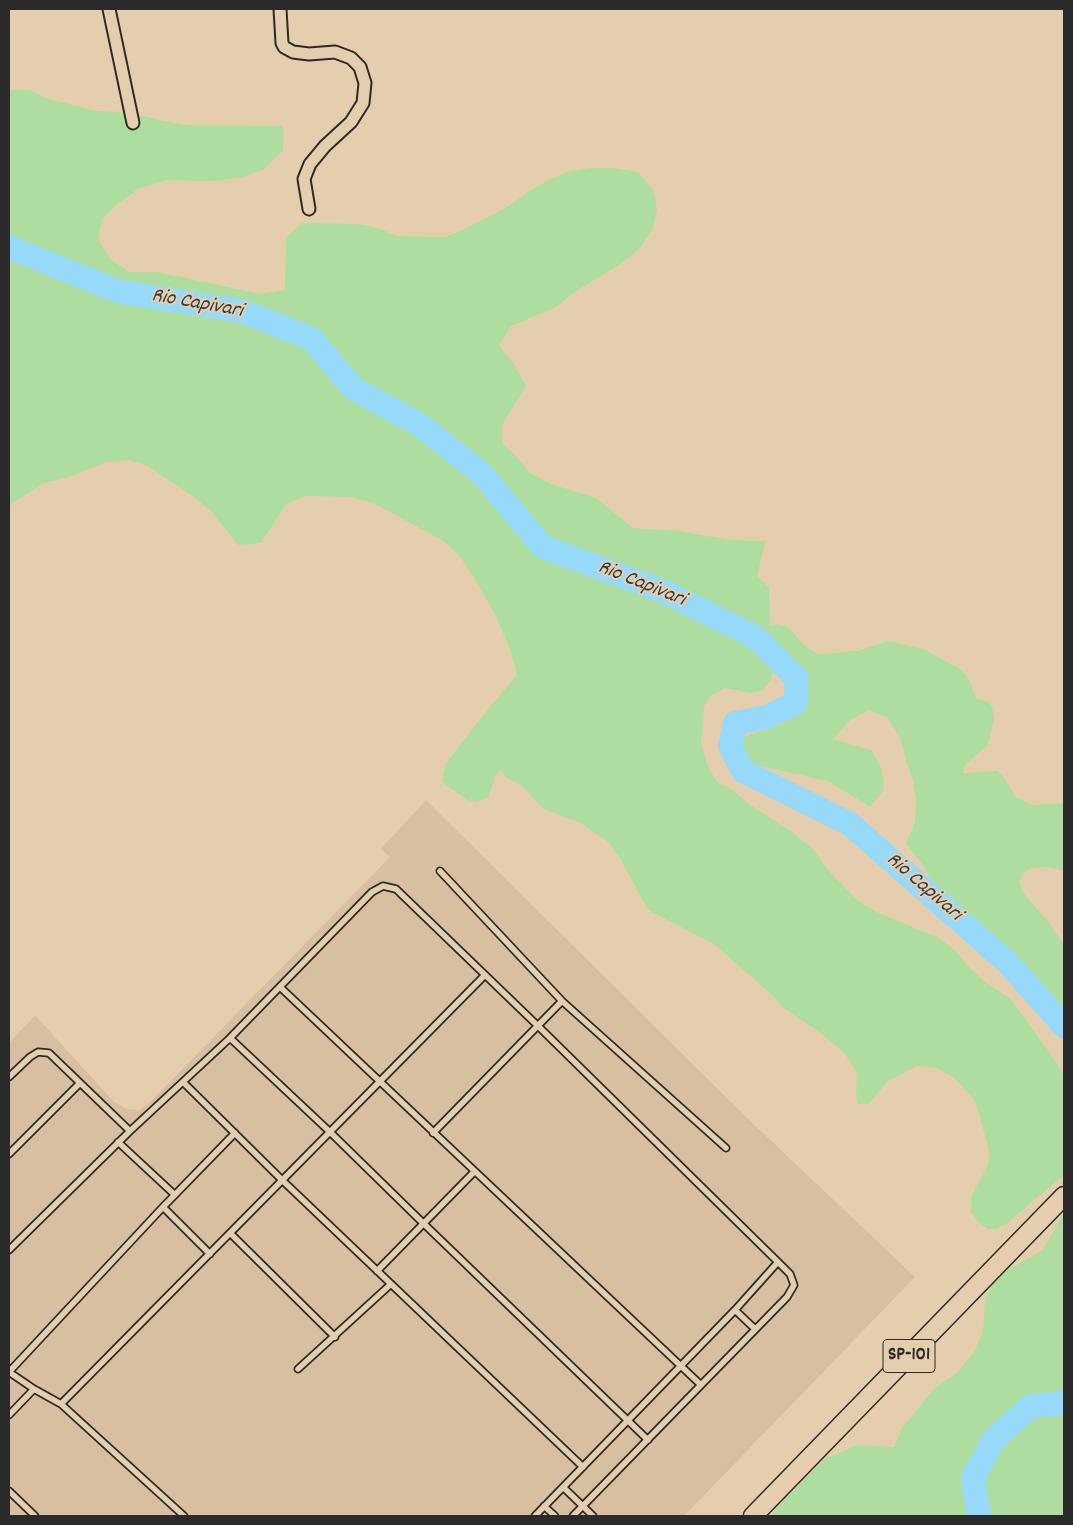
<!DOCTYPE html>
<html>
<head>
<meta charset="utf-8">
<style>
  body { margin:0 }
  #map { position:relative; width:1073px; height:1525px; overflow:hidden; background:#e5ceae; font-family:Dekko,sans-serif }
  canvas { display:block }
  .frame { position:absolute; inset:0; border:10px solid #2b2b2b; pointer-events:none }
</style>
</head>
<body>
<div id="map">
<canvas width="1073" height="1525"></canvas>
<div class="frame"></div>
</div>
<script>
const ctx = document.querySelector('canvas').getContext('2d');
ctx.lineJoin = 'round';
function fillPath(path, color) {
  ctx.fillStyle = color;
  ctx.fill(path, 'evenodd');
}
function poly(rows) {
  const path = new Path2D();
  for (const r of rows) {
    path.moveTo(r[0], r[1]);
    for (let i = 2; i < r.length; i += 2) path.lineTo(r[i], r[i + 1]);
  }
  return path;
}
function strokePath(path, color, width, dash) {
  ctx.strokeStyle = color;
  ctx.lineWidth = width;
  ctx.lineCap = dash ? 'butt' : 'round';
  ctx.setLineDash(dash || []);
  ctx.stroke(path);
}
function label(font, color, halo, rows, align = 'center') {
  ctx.font = font + ' Dekko,sans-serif';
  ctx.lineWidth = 4;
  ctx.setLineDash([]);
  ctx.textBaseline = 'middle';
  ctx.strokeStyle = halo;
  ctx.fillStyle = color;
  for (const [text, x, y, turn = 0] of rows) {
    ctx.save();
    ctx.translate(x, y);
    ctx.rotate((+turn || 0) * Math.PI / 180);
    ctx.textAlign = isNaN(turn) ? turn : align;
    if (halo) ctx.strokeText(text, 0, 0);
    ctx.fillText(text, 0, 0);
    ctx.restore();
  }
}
const built = poly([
  [426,800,747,1118,915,1277,684,1516,9,1516,9,1043,35,1015,114,1102,127,1109,139,1110,151,1101,390,857,381,849]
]);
const green = poly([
  [9,90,29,90,49,99,96,111,124,112,184,125,283,126,283,150,263,170,239,178,215,181,167,180,139,188,119,203,102,219,98,239,110,259,129,272,157,272,261,294,285,290,286,238,302,223,358,224,378,228,397,236,445,237,465,229,509,206,530,191,550,179,570,171,590,168,614,168,638,172,653,189,657,209,653,228,640,248,620,264,576,291,556,307,511,326,499,345,515,366,526,386,502,425,502,443,517,457,530,473,551,484,596,498,633,528,678,531,731,540,765,541,757,576,769,588,770,625,778,624,790,629,806,647,819,654,858,651,888,641,923,649,960,669,967,676,977,699,986,701,992,706,994,720,988,745,965,765,963,773,997,771,1003,776,1016,797,1031,805,1064,803,1064,871,1049,867,1032,868,1023,873,1020,881,1022,891,1050,924,1063,943,1064,950,1064,1030,1035,992,1017,955,998,943,964,916,933,884,923,865,906,844,915,822,916,801,913,780,906,761,901,740,888,718,869,710,850,720,833,739,871,750,882,769,884,790,870,807,828,781,738,761,735,752,736,743,746,736,782,724,801,710,802,702,797,692,777,668,773,669,771,680,763,690,750,693,725,688,710,696,704,707,701,743,708,767,718,783,729,788,756,809,795,834,814,850,827,869,858,901,876,912,937,937,956,951,969,967,984,981,1011,999,1052,1056,1064,1076,1064,1175,1006,1224,996,1229,988,1229,978,1222,971,1212,971,1197,988,1164,990,1153,975,1100,953,1077,936,1068,917,1066,888,1081,869,1104,858,1104,856,1099,857,1072,845,1054,822,1034,784,1008,772,995,714,944,648,910,620,858,607,841,581,823,544,809,521,785,507,778,501,770,497,773,488,797,477,802,467,800,442,782,446,763,489,708,517,675,512,655,496,616,472,574,458,554,442,540,373,503,350,497,306,496,286,504,261,543,238,545,211,511,194,497,148,466,128,460,106,462,67,478,44,483,9,505],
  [1064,1213,1064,1516,771,1516,777,1507,825,1459,857,1445,894,1447,902,1428,934,1389,959,1371,975,1350,983,1332,985,1300,992,1285,1005,1272,1043,1250]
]);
const river = poly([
  [9,247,120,292,242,311,312,339,353,388,420,425,482,474,543,547,665,592,755,637,797,679,795,703,767,717,735,723,730,746,743,771,850,824,1008,963,1064,1026],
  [979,1516,973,1478,994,1439,1031,1406,1064,1403]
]);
const service = poly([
  [440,871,562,1001,726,1148],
  [280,987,701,1385],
  [230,1038,330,1132,423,1223,648,1440],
  [9,1077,30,1057,38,1052,49,1053,130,1131],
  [183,1082,282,1180,583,1467],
  [433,1133,562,1001],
  [118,1142,175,1195],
  [9,1154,80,1083],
  [163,1207,210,1254],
  [230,1233,335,1337],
  [9,1250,130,1131,230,1038,372,892,383,886,396,889,538,1026,778,1262,790,1274,794,1285,787,1297,573,1516],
  [377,1271,474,1172],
  [735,1310,755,1329],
  [298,1369,391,1284],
  [9,1372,163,1207,235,1133],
  [9,1372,34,1389],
  [61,1404,485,975],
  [9,1415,34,1389,61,1404,184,1516],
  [564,1488,593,1516],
  [9,1491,35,1516],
  [544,1506,555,1516],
  [535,1516,735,1310,778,1262]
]);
const minor = poly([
  [109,9,133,123],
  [280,9,282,43,284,47,293,52,309,54,335,52,351,58,360,67,365,83,363,103,351,122,325,146,310,164,304,179,309,209]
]);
const primary = poly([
  [753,1516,1064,1196]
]);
const shields = [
  [909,1356,52]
];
const shieldNames = [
  ["SP-101",909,1356]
];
const waterNames = [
  ["Rio Capivari",197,305,10],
  ["Rio Capivari",641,585,22],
  ["Rio Capivari",923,888,41]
];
fillPath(built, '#d7bfa0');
fillPath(green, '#adde9f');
strokePath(river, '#96d9f8', 24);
strokePath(service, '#2b2b2b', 9);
strokePath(minor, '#2b2b2b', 15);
strokePath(primary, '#2b2b2b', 21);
strokePath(service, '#e5ceae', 5.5);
strokePath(minor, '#e5ceae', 11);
strokePath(primary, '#e5ceae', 18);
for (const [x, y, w] of shields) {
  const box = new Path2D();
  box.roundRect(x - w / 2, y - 16.5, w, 33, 4);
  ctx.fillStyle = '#e5ceae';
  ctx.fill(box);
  strokePath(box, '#2b2b2b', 1);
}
label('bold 19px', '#2b2b2b', null, shieldNames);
label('italic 21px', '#363c40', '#e5ceae', waterNames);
</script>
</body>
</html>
